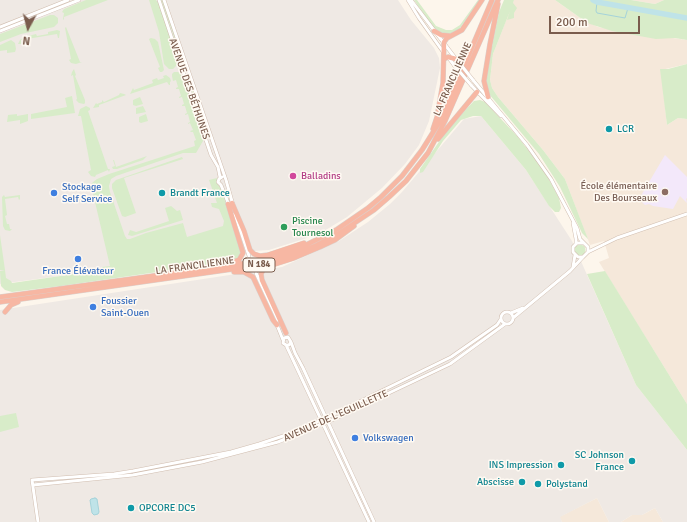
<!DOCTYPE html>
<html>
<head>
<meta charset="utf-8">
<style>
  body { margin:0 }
  #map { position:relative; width:687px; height:522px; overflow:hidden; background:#fdf6ec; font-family:Signika,sans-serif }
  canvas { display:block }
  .north { position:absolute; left:8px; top:8px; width:40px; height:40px; -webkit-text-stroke:3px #fffaf3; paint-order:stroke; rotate:187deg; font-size:11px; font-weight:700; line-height:16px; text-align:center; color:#7a5c4d }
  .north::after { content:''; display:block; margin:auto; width:14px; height:18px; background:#7a5c4d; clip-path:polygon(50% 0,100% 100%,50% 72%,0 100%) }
  .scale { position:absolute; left:549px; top:16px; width:91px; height:18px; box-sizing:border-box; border:2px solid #7a5c4d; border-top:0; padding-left:5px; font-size:12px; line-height:14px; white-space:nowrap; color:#7a5c4d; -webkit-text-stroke:3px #fffaf3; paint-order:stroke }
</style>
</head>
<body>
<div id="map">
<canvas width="687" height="522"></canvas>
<div class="north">N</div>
<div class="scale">200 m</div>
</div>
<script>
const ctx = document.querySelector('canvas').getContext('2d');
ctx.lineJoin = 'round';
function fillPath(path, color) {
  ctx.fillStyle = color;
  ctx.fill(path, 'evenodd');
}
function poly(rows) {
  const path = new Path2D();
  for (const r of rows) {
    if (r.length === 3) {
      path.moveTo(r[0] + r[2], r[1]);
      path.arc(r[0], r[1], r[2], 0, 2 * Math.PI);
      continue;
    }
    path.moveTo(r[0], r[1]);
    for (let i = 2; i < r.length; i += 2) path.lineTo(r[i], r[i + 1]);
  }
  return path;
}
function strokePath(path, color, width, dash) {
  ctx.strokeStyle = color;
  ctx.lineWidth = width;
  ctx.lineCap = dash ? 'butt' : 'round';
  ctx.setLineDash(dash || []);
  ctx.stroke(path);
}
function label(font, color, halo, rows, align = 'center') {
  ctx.font = font + ' Signika,sans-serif';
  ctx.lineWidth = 3;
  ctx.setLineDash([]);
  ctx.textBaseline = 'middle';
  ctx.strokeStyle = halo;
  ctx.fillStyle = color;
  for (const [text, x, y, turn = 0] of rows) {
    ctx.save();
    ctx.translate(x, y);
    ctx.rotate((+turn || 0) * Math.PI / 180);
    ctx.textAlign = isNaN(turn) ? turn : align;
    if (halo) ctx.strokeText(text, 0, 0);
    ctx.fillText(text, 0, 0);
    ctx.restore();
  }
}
const residential = poly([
  [514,0,555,0,579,17,598,27,687,40,687,64,661,70,667,125,678,118,687,119,687,404,599,262,609,258,604,241,590,245,565,179,543,150,498,97,492,88,490,80,493,54],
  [631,0,664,0,655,4],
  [597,498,609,522,562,522,559,517],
  [655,508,663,522,621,522,632,515,642,515]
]);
const industrial = poly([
  [0,0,398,0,411,20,434,48,439,58,440,68,429,121,419,145,405,164,382,188,347,217,324,231,307,238,269,250,238,252,0,284],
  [481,116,526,170,572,241,636,385,687,450,687,522,663,522,655,508,642,515,632,515,621,522,609,522,597,498,560,517,562,522,0,522,0,310,282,267,339,241,368,222,390,204,402,192,464,119]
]);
const education = poly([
  [665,155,687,177,687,198,686,199,687,203,680,196,673,209,653,206,649,204,645,205,639,199]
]);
const green = poly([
  [86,0,108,0,64,17,64,20,63,19,64,13,62,12,64,9],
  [149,0,156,0,159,4,178,61,176,66,173,69,169,69,164,64,159,32],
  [161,0,163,0,184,62,183,63],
  [414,0,417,0,436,26,446,30,452,30,460,25,478,0,480,0,458,31,453,34,443,34,436,30,432,26],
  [504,0,514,0,513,3,517,8,514,13,514,18,507,20,510,11,493,54,490,80,492,88,498,97,543,150,565,179,588,239,582,233,560,187,539,154,489,94,486,84,490,56,499,12],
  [555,0,631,0,655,4,664,0,687,0,687,40,675,38,656,39,612,31,590,24,579,17],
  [50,15,54,15,58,18,58,23,54,27,21,34,0,42,0,34],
  [66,27,80,62,82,62,76,64,71,63,69,60,71,59,65,28],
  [57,30,60,31,59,38,58,38,57,34,21,40,21,44,18,44,20,40,24,37,36,34,37,36,48,34,48,32],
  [151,38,155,39,158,42,164,70,162,72,160,72,158,68,160,67,149,39],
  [11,40,15,43,16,49,15,52,7,53,7,50,0,51,0,45],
  [687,64,687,119,678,118,667,125,660,69,668,69],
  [74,69,76,75,75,76,85,100,85,103,84,104,79,103,76,100,77,99,73,75,71,76,72,72],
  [174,72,178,72,181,74,202,132,203,141,196,153,183,153,116,176,111,179,109,186,110,192,125,236,127,239,130,239,146,233,183,223,187,237,223,226,224,221,219,209,212,207,211,203,217,203,209,180,217,178,217,183,221,189,242,251,239,258,233,261,61,286,12,292,5,290,1,286,0,271,5,270,6,278,11,281,12,283,102,270,102,267,110,266,91,185,92,183,97,179,109,174,195,146,194,141,196,140,193,132,191,132,190,131,193,130,190,123,188,124,188,123,190,122,188,114,185,115,185,114,187,113,185,106,182,106,182,105,184,104,182,97,179,98,179,97,181,96,179,89,176,89,176,88,178,87,176,80,173,81,172,76,172,74],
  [186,74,194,91,209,136,200,116],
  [166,75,170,78,171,81,170,82,170,85,169,85,167,82,130,94,133,88,134,90,153,83,152,80,157,78,158,80,164,78,163,76],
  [120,93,124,94,126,95,99,105,99,107,93,108,96,103,97,104,102,102,102,100,104,102,119,95],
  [72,96,75,113,31,119,31,114,67,107,65,98],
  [140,97,143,104,136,106,133,105,133,100],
  [480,100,485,102,518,137,545,172,559,198,561,208,559,212,555,212,549,206,526,170,481,116,473,116,461,120,443,141,423,172,420,173,420,169,450,126,474,101],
  [86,106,90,108,90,110,88,111,108,169,110,169,109,172,108,170,96,175,95,177,91,176,88,172,91,170,81,116,78,116,80,109],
  [143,106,146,112,136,114,136,108],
  [17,114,17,116,28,114,28,121,20,124,20,120,7,122,8,115],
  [146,114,148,121,141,123,139,122,139,117],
  [147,156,143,160,117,169,113,169,112,167,115,166,113,160,114,160,116,167],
  [182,157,183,159,124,178,136,213,125,217,122,216,112,188,112,184,116,180],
  [4,195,5,197,20,195,20,199,19,200,18,197,5,199,7,215,5,216,7,224,9,224,10,229,12,229,10,231,5,230,3,226,2,197],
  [171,206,177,211,180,210,183,220,132,236,128,235,130,230,136,232,169,221,165,208],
  [0,235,5,270,0,270],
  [580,250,5.5],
  [605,271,687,404,687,450,636,385,587,274],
  [16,413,19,427,0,432,0,416]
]);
const water = poly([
  [95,498,97,499,99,512,98,514,94,515,92,513,90,500,91,499,95,498]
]);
const stream = poly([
  [597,2,596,11,597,13,625,18,628,8]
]);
const river = poly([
  [593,0,597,2,687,18]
]);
const minor = poly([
  [159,0,211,155,218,167,220,177],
  [164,0,226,180,233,205],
  [408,0,419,18,444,53],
  [411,0,456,59],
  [0,27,68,0],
  [0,31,79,0],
  [448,57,454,65],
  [473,80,527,145,551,179,577,228,580,239,588,247,588,252,583,257,578,257,573,252,573,247,577,243,583,243],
  [471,85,501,116],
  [222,177,219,179,218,182,221,185,229,205],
  [235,214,249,256],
  [573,223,576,239,576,244],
  [588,252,617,238,687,214],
  [573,267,575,255],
  [256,273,278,320],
  [507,318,6],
  [511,313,523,308],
  [513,318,570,271,583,257],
  [277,325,283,340],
  [291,342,295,353,303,368,374,522],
  [286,345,289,345,291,342,288,337,284,338,283,343,286,345,369,522],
  [33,485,133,475,202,462,278,442,332,420,450,364,505,324],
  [38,522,32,480,114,474,133,471,231,452,259,444,289,434,330,416,451,357,497,325,501,319]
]);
const highway = poly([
  [434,31,441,35,451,36],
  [444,59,448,57,456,59],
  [488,97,484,81,490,44,498,4],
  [433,129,437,117,443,83,444,42,447,38,462,30,482,0],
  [438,139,477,92],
  [232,203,244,231,250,250,254,254,260,256,268,255,304,243],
  [228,204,243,253,239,260,230,263],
  [243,271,265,267],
  [234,272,244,272,253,277,273,320,277,325],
  [0,297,254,262,274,258,300,248,336,230,368,208,381,197,402,176,422,150,442,118,492,0],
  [0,302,254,266,294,255,317,245,338,234,374,210,389,197,406,181,428,153,445,121,498,0],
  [5,312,11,305,18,302],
  [286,333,262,280,261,274,263,270,266,267,294,258,320,247,335,240,354,226]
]);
const minorBridge = poly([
  [457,60,473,80],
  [454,65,471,85]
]);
const markers = [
  [609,129,4,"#0f9aa8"],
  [293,176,4,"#d1479c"],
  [665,192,4,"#8d6e63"],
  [54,193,4,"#3f7fe0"],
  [162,193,4,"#0f9aa8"],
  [284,227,4,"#2e9e5b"],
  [78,259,4,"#3f7fe0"],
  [93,307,4,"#3f7fe0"],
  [355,438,4,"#3f7fe0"],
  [632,461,4,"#0f9aa8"],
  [561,465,4,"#0f9aa8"],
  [522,482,4,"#0f9aa8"],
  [538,484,4,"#0f9aa8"],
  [131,508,4,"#0f9aa8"]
];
const shields = [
  [259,265,32]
];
const shieldNames = [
  ["N 184",259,265]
];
const streetNames = [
  ["LA FRANCILIENNE",453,79,-66],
  ["AVENUE DES BÉTHUNES",189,89,71],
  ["LA FRANCILIENNE",195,266,-8],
  ["AVENUE DE L'EGUILLETTE",336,416,-24]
];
const cultureNames = [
  ["LCR",617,129],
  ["Brandt France",170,193],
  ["SC Johnson",624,455,"right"],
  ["France",624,467,"right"],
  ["INS Impression",553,465,"right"],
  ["Abscisse",514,482,"right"],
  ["Polystand",546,484],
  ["OPCORE DC5",139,508]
];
const hotelNames = [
  ["Balladins",301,176]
];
const educationNames = [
  ["École élémentaire",657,186],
  ["Des Bourseaux",657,198]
];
const shopNames = [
  ["Stockage",62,187],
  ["Self Service",62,199],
  ["France Élévateur",78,271,"center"],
  ["Foussier",101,301],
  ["Saint-Ouen",101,313],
  ["Volkswagen",363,438]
];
const leisureNames = [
  ["Piscine",292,221],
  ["Tournesol",292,233]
];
fillPath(residential, '#f5e8da');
fillPath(industrial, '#efe9e4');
fillPath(education, '#f3e8fa');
fillPath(green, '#d8ecc9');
fillPath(water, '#bfe3e8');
strokePath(water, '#a5d3da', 1);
strokePath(stream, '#a5d3da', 1);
strokePath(river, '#bfe3e8', 5.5);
strokePath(minor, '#d1beb0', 4);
strokePath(highway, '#dad1cd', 5.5);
strokePath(minor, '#fff', 3);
strokePath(highway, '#f7b7a3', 4.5);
strokePath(minorBridge, '#d1beb0', 4, []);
strokePath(minorBridge, '#fff', 3);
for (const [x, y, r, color] of markers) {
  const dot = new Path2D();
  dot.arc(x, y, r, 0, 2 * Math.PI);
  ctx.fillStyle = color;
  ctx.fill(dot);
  strokePath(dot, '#fffaf3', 1.5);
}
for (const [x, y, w] of shields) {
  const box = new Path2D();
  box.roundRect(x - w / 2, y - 7, w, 14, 3);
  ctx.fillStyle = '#fffaf3';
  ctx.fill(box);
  strokePath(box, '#7a5c4d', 1);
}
label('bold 9px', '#7a5c4d', null, shieldNames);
label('10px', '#7a5c4d', '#fffaf3', streetNames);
label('10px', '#0d838f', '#fffaf3', cultureNames, 'left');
label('10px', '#b23c85', '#fffaf3', hotelNames, 'left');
label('10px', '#785e54', '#fffaf3', educationNames, 'right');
label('10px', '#366cbe', '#fffaf3', shopNames, 'left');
label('10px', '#27864d', '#fffaf3', leisureNames, 'left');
</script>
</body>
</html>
